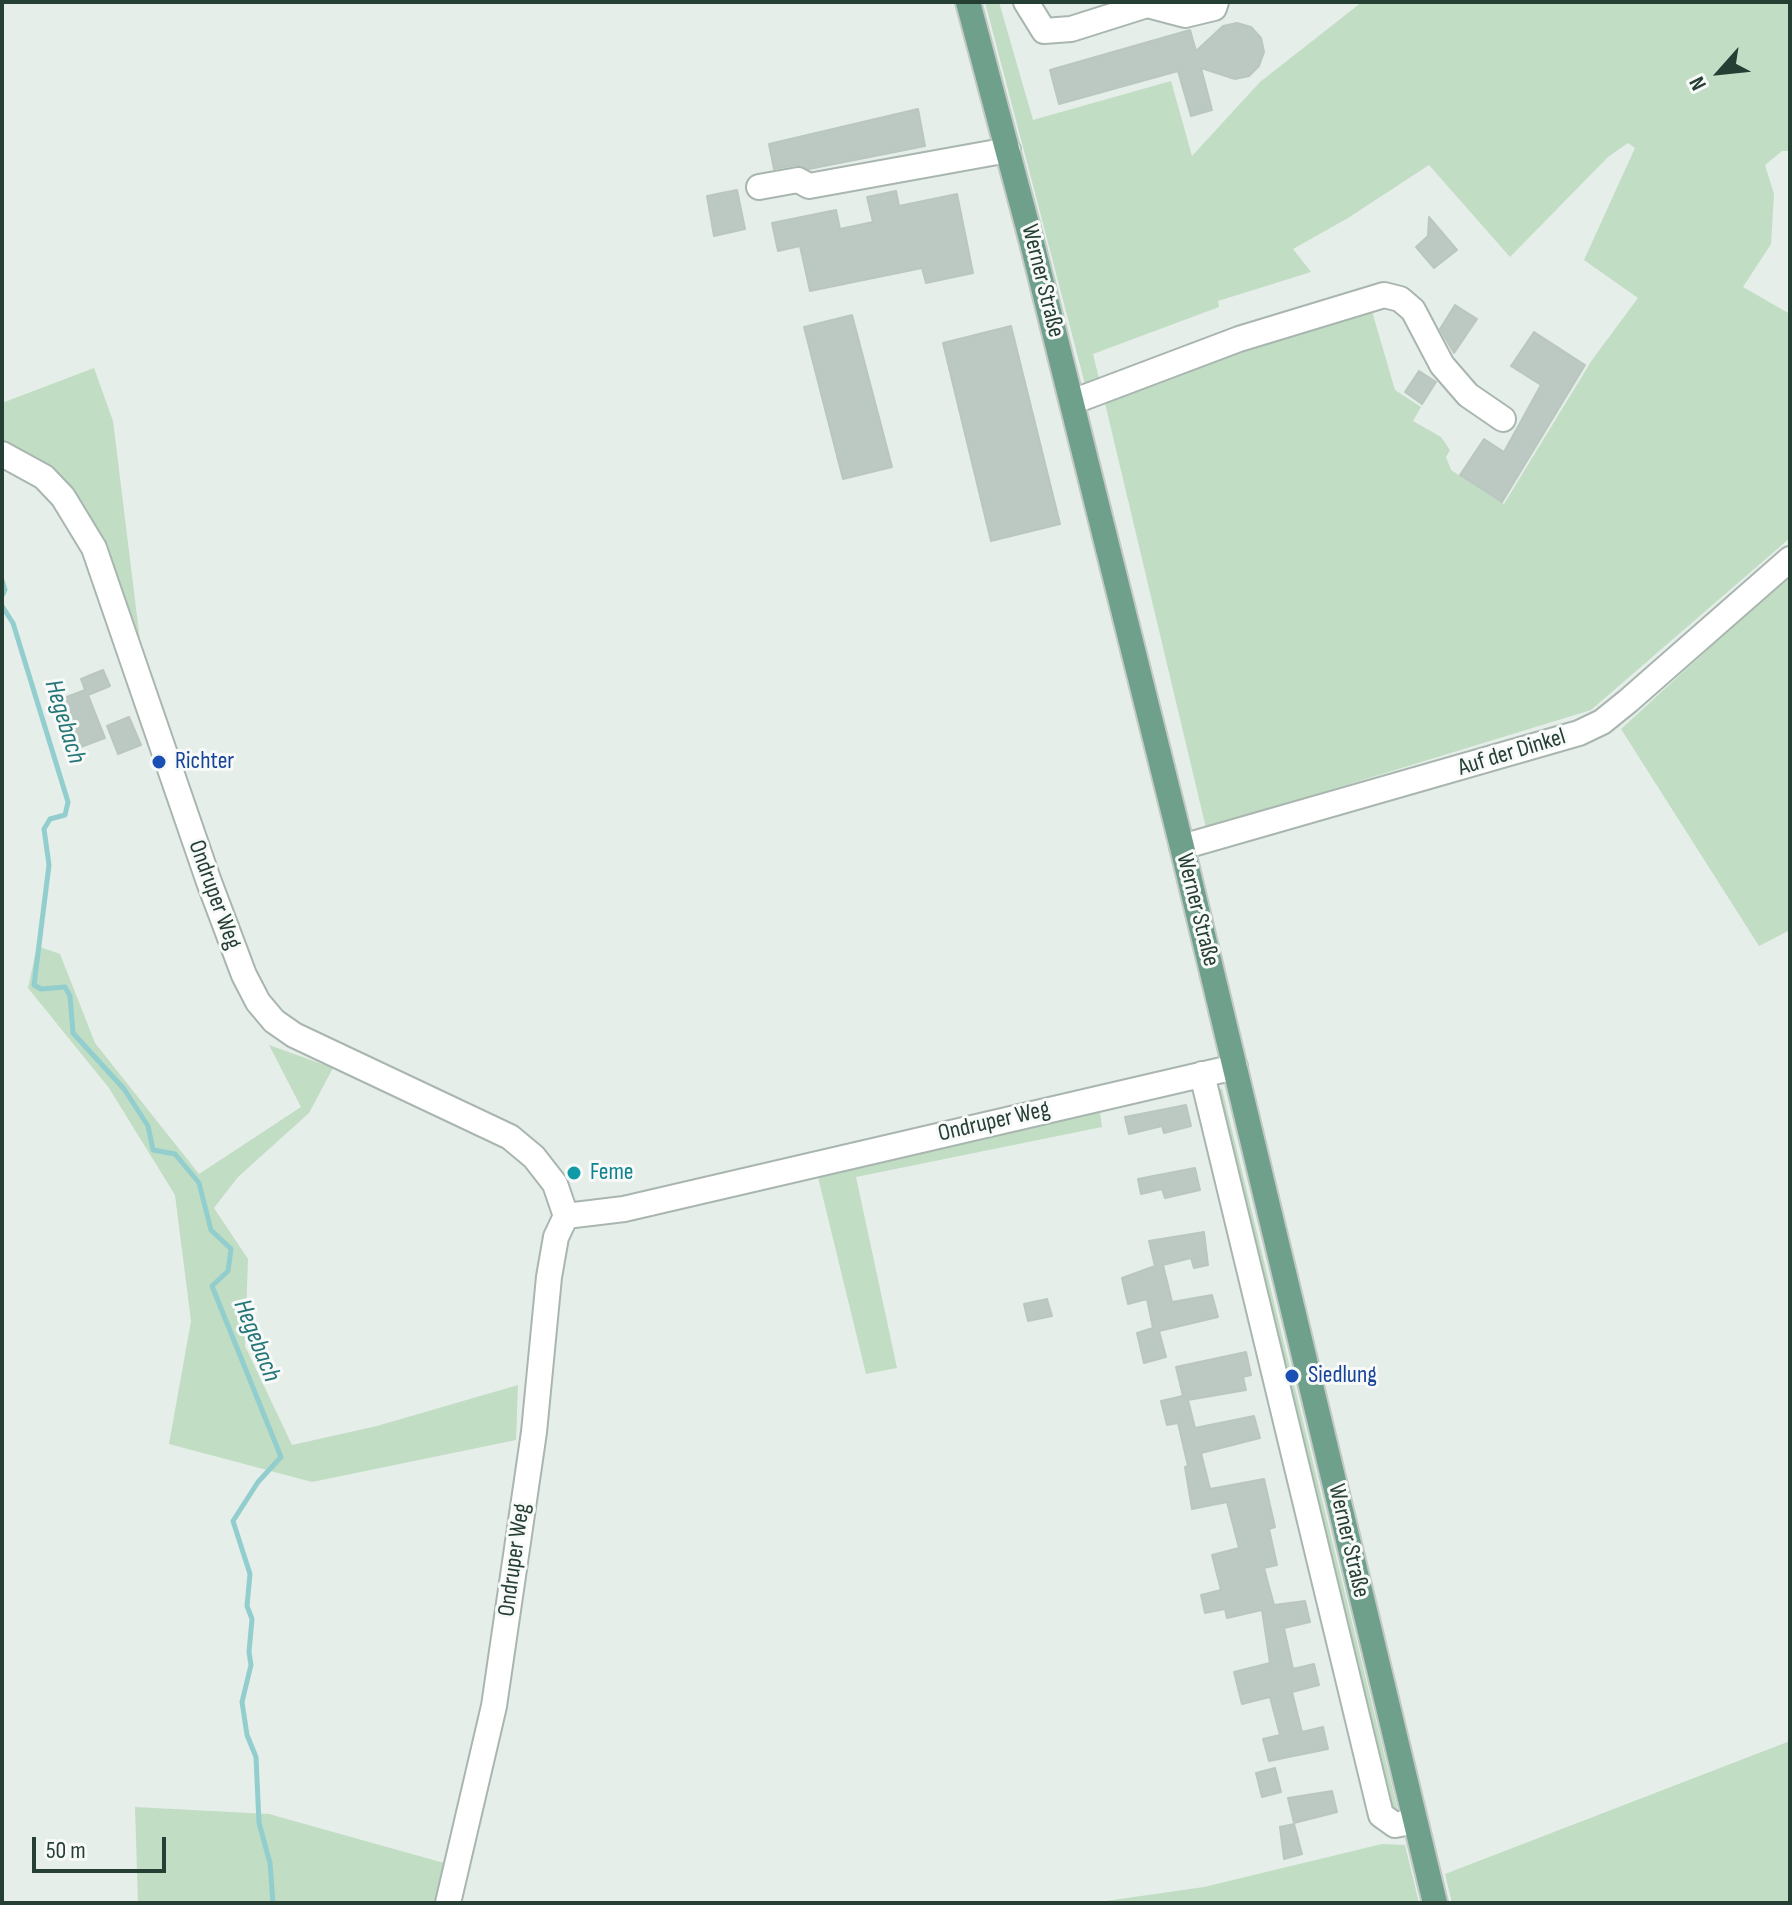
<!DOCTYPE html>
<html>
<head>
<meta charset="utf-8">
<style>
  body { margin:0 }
  #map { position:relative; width:1792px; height:1905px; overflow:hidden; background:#e6eee9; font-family:"Sofia Sans Condensed",sans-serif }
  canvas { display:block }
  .frame { position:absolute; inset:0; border:4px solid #263f34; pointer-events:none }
  .north { position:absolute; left:1680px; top:32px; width:80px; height:80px; -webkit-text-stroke:6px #f7faf8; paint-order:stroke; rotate:243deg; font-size:22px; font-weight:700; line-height:32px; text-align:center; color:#263f34 }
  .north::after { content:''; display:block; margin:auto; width:28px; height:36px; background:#263f34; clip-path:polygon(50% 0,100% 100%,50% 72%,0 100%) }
  .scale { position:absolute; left:32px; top:1837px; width:134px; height:36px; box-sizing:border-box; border:4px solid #263f34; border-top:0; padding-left:10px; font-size:24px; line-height:28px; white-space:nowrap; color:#263f34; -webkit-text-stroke:6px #f7faf8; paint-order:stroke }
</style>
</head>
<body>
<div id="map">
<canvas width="1792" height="1905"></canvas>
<div class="frame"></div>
<div class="north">N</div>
<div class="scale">50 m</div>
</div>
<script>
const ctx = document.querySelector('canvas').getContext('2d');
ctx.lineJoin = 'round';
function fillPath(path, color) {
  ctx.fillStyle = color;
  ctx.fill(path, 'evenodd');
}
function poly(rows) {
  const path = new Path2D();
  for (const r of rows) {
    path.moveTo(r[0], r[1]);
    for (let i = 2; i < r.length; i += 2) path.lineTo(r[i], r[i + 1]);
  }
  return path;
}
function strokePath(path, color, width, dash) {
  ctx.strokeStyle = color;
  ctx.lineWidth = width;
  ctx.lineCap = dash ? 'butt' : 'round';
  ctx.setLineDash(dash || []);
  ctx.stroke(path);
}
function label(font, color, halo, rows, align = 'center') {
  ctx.font = font + ' "Sofia Sans Condensed",sans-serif';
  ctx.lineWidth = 6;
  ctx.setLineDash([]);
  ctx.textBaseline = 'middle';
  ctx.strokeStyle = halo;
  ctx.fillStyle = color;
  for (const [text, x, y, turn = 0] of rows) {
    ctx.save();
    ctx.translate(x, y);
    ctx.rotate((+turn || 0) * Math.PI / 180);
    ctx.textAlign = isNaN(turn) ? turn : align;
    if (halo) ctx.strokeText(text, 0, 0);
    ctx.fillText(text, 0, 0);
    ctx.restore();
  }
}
const green = poly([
  [985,2,999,2,1033,120,1171,81,1192,156,1260,82,1362,2,1790,2,1790,151,1782,151,1765,165,1774,194,1771,244,1743,287,1790,314,1790,538,1591,710,1206,828,1104,399,1231,349,1371,308,1395,390,1421,407,1413,421,1441,437,1450,450,1446,457,1451,470,1504,504,1592,360,1638,298,1584,260,1635,148,1628,143,1608,157,1510,257,1429,165,1348,218,1293,249,1311,272,1218,301,1219,307,1093,354,1100,383,1086,388],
  [94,368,113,421,143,665,98,537,2,445,2,403],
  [1790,574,1790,930,1759,946,1621,729],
  [37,946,60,954,95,1043,199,1174,301,1107,269,1045,333,1068,309,1113,238,1177,214,1208,248,1259,245,1346,292,1445,377,1426,518,1385,516,1440,312,1482,169,1444,191,1321,175,1195,109,1088,28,988],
  [1210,1086,1222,1089,1399,1815,1389,1814],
  [1099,1105,1102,1127,856,1177,897,1368,866,1374,817,1173],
  [1790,1741,1790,1903,1452,1903,1445,1874],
  [135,1807,269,1814,444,1863,436,1903,138,1903],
  [1382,1844,1405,1845,1419,1903,1092,1903,1204,1887]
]);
const stream = poly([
  [2,580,5,590,2,596],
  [2,606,13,623,68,802,65,815,50,819,44,829,49,865,34,985,41,989,65,987,70,996,73,1033,124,1089,148,1126,153,1150,175,1154,199,1183,211,1230,231,1249,228,1271,212,1286,281,1457,258,1482,233,1521,250,1574,247,1606,252,1619,249,1652,251,1665,242,1702,247,1735,256,1757,259,1823,270,1863,273,1903]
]);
const building = poly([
  [1237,23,1251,27,1261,38,1264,52,1259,66,1249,76,1235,79,1201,68,1212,110,1191,116,1178,71,1059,104,1050,70,1190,30,1196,51,1223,26,1237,23],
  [918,109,925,146,809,169,796,165,774,169,769,144,918,109],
  [737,190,745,229,714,236,707,196,737,190],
  [896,191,899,206,957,194,973,273,926,283,922,268,810,291,800,246,778,251,772,223,836,210,840,229,873,222,867,197,896,191],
  [1429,217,1457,250,1434,268,1416,247,1428,236,1429,217],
  [1455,305,1477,319,1454,353,1440,329,1455,305],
  [852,315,892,467,843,479,804,327,852,315],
  [1011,326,1060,524,991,541,943,343,1011,326],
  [1534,332,1585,365,1502,502,1460,475,1484,439,1504,452,1541,385,1511,366,1534,332],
  [1419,371,1436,382,1422,404,1405,392,1419,371],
  [103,670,110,686,88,695,105,738,78,748,59,700,85,690,81,679,103,670],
  [129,717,141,745,118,754,107,726,129,717],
  [1186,1105,1191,1126,1164,1133,1162,1126,1129,1134,1125,1117,1186,1105],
  [1195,1168,1200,1190,1165,1198,1162,1189,1141,1194,1138,1179,1195,1168],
  [1204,1232,1208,1265,1194,1268,1191,1258,1163,1265,1172,1302,1212,1295,1218,1317,1159,1331,1166,1357,1144,1363,1137,1333,1153,1328,1147,1299,1128,1304,1122,1278,1155,1266,1149,1241,1204,1232],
  [1047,1299,1052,1316,1028,1321,1024,1304,1047,1299],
  [1246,1352,1251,1375,1243,1377,1246,1390,1188,1400,1195,1428,1254,1416,1260,1438,1201,1453,1210,1489,1264,1479,1275,1527,1269,1529,1277,1565,1264,1568,1274,1605,1305,1601,1310,1622,1284,1628,1293,1669,1314,1664,1319,1685,1292,1692,1302,1732,1323,1727,1328,1749,1269,1761,1263,1739,1280,1735,1270,1697,1242,1704,1234,1672,1270,1663,1262,1610,1227,1618,1225,1609,1205,1613,1201,1595,1221,1590,1212,1555,1239,1548,1227,1502,1192,1509,1185,1467,1188,1466,1178,1423,1167,1425,1161,1401,1183,1396,1176,1367,1246,1352],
  [1275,1768,1281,1792,1262,1797,1256,1773,1275,1768],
  [1332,1791,1337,1812,1294,1823,1288,1798,1332,1791],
  [1294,1824,1302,1854,1284,1859,1280,1827,1294,1824]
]);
const minor = poly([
  [1026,2,1044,31,1071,29,1147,5,1148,2],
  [1147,5,1185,15,1214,8,1216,2],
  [759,187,798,180,809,186,1008,150],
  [1072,402,1239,339,1384,295,1400,299,1413,310,1442,365,1468,395,1503,419],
  [2,454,44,477,63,497,94,548,209,882,244,975,258,1002,274,1021,294,1035,510,1137,534,1157,555,1184,566,1216,556,1237,549,1277,534,1432,494,1706,448,1903],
  [1182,847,1579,733,1602,722,1628,701,1790,559],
  [1202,1074,1381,1815,1395,1825,1415,1821],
  [566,1216,624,1209,1235,1067]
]);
const major = poly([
  [968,2,1032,243,1182,847,1435,1903]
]);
const markers = [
  [159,762,8,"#1a4fb4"],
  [574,1173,8,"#0f9aa8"],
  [1292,1376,8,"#1a4fb4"]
];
const streetNames = [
  ["Werner Straße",1042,281,76],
  ["Auf der Dinkel",1512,753,-17],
  ["Ondruper Weg",214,895,70],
  ["Werner Straße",1197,910,76],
  ["Ondruper Weg",994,1122,-13],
  ["Werner Straße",1348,1541,77],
  ["Ondruper Weg",515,1560,-82]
];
const transitNames = [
  ["Richter",175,762],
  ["Siedlung",1308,1376]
];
const cultureNames = [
  ["Feme",590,1173]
];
const waterNames = [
  ["Hegebach",64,722,73],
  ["Hegebach",256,1341,68]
];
fillPath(green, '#c1ddc4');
strokePath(stream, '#93cece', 5);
fillPath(building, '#bcc8c2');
strokePath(building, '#b9c7bf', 2);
strokePath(minor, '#a9b6af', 28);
strokePath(major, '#c2c9c6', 28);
strokePath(minor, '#fff', 24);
strokePath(major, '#6ea08b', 24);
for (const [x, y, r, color] of markers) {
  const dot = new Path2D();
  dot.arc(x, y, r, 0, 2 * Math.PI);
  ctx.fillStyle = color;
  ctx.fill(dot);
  strokePath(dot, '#f7faf8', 3);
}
label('24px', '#263f34', '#f7faf8', streetNames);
label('24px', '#164399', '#f7faf8', transitNames, 'left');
label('24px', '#0d838f', '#f7faf8', cultureNames, 'left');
label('italic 26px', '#247677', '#f7faf8', waterNames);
</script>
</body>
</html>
